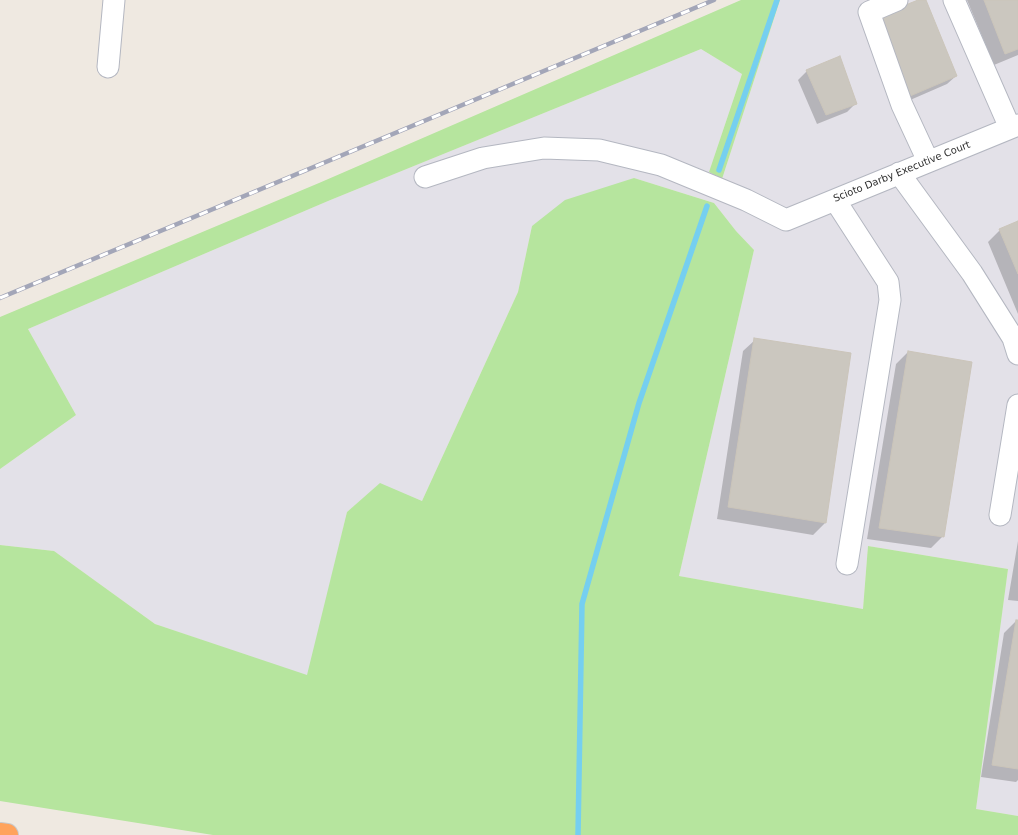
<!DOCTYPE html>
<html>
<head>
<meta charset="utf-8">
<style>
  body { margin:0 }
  canvas { display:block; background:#efe9e1 }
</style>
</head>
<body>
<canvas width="1018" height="835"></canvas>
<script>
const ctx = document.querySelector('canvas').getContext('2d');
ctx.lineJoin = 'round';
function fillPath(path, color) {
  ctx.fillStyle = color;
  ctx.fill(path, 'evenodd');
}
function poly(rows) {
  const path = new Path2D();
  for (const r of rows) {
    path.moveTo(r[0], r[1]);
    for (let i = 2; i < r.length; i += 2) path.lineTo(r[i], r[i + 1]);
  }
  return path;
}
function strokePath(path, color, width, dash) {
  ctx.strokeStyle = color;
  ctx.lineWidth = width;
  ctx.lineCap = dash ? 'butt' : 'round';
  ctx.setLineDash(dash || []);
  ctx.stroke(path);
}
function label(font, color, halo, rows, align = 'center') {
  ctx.font = font + ' "DejaVu Sans",sans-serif';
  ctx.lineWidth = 3.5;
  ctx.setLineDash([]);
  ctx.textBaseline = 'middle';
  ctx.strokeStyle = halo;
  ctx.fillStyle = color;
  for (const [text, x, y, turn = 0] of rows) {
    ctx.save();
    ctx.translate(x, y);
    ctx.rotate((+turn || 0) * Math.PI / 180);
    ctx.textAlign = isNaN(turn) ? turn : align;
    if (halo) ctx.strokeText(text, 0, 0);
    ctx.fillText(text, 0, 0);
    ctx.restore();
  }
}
const industrial = poly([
  [780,0,1018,0,1018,816,976,809,1008,569,868,546,863,609,679,576,754,250,736,231,714,203,634,178,532,226,518,292,422,501,380,484,347,512,308,676,155,624,54,551,0,545,0,469,76,415,28,329,328,201,701,49,742,74,709,172,722,179]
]);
const green = poly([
  [741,0,780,0,722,179,709,172,742,74,701,49,328,201,28,329,76,415,0,469,0,317,319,183],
  [634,178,714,203,736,231,754,250,679,576,863,609,868,546,1008,569,976,809,1018,816,1018,835,213,835,0,801,0,545,54,551,155,624,307,675,347,512,380,483,422,501,518,292,532,226,565,200]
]);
const shadow = poly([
  [921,0,924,0,956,76,947,84,901,104],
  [967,0,1018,0,1018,55,994,65],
  [807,71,856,103,847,112,817,124,798,80],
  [1018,222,1018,314,988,242,1000,230],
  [755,340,850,354,825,523,813,535,717,519,743,351],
  [908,352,943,536,931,548,867,539,896,364],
  [1018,541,1018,601,1008,600],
  [1016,621,1018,621,1018,780,1016,782,981,777,1004,633]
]);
const stream = poly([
  [719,170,777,0],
  [578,835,582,604,639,403,707,206]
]);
const building = poly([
  [918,0,926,0,957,76,910,96,876,17,918,0],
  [984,0,1018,0,1018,49,1005,54,984,0],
  [840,56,857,104,826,115,806,70,840,56],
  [1018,221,1018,274,999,229,1018,221],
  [754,338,851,353,826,523,728,507,754,338],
  [908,351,972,362,944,537,879,528,908,351],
  [1016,620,1018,620,1018,769,992,765,1016,620]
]);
const minor = poly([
  [897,0,869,12,902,105,928,161],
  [954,0,1010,128],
  [108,67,114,0],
  [899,173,972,273,1013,338,1018,354],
  [425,177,483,158,544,148,599,150,661,165,746,200,786,220,1018,125],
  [835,200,888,282,890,300,847,564],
  [1000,515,1018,405]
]);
const highway = poly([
  [0,834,7,835]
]);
const rail = poly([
  [0,298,714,0]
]);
const streetNames = [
  ["Scioto Darby Executive Court",902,172,-22]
];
fillPath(industrial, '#e3e1e8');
fillPath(green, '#b6e59e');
fillPath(shadow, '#0003');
strokePath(stream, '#75cff0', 5.5);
fillPath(building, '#cbc7bf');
strokePath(building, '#cbc5ba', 1);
strokePath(minor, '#b4b7c1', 23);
strokePath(highway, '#c9c9c9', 24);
strokePath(minor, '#fff', 21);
strokePath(highway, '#ffa35c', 22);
strokePath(rail, '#a3a6b8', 4.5);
strokePath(rail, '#fff', 3, [9]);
label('10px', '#2e2e2e', '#fff', streetNames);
</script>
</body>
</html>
